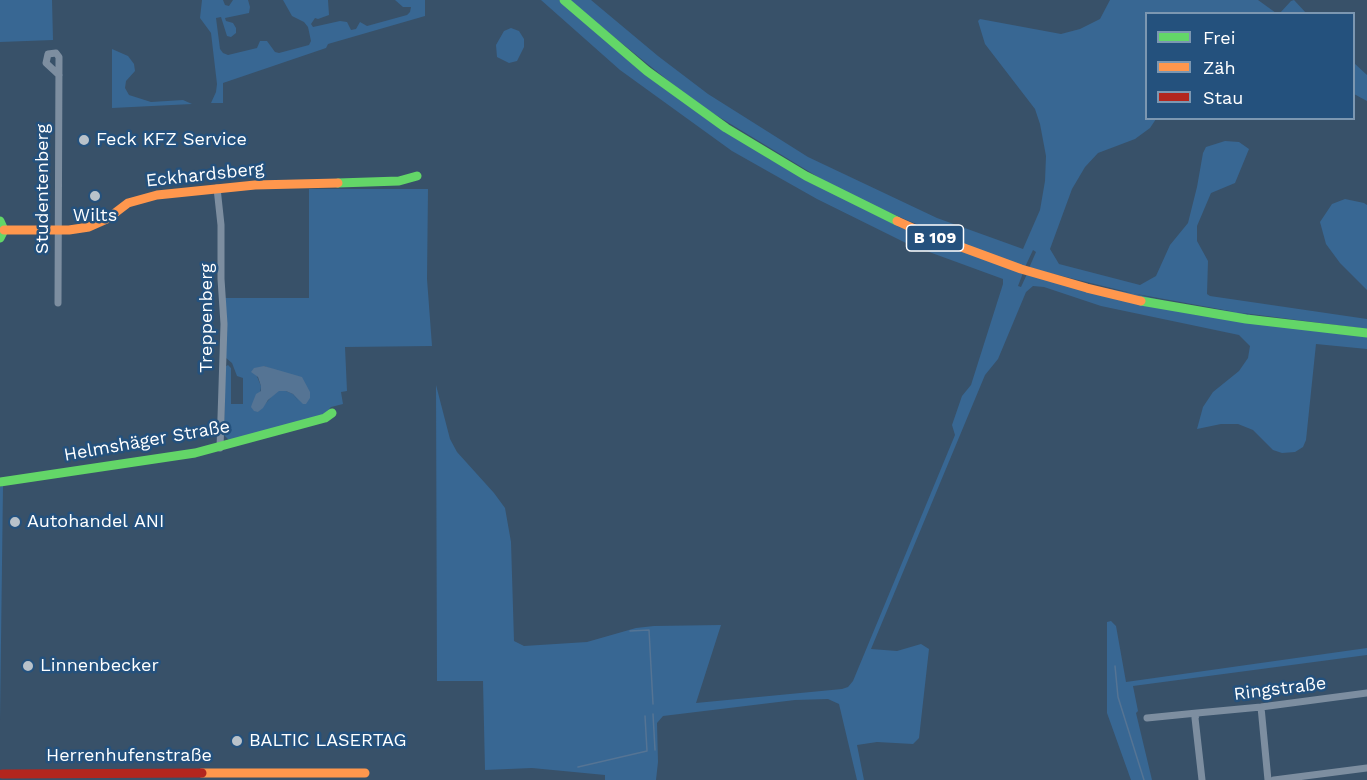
<!DOCTYPE html>
<html>
<head>
<meta charset="utf-8">
<style>
  body { margin:0 }
  #map { position:relative; width:1367px; height:780px; overflow:hidden; background:#385169; font-family:"Work Sans",sans-serif }
  canvas { display:block }
  .legend { position:absolute; left:1145px; top:12px; width:210px; height:108px; box-sizing:border-box; background:#24517d; border:2px solid #7c97b1; margin:0; padding:8px 10px; list-style:none; font-size:18px; color:#fff }
  .legend li { display:flex; align-items:center; gap:12px; height:30px }
  .legend b { width:30px; border:2px solid #7c97b1 }
</style>
</head>
<body>
<div id="map">
<canvas width="1367" height="780"></canvas>
<ul class="legend">
<li><b style="height:8px;background:#63d668"></b>Frei</li>
<li><b style="height:8px;background:#ff974d"></b>Zäh</li>
<li><b style="height:8px;background:#b3261e"></b>Stau</li>
</ul>
</div>
<script>
const ctx = document.querySelector('canvas').getContext('2d');
ctx.lineJoin = 'round';
function fillPath(path, color) {
  ctx.fillStyle = color;
  ctx.fill(path, 'evenodd');
}
function poly(rows) {
  const path = new Path2D();
  for (const r of rows) {
    path.moveTo(r[0], r[1]);
    for (let i = 2; i < r.length; i += 2) path.lineTo(r[i], r[i + 1]);
  }
  return path;
}
function strokePath(path, color, width, dash) {
  ctx.strokeStyle = color;
  ctx.lineWidth = width;
  ctx.lineCap = dash ? 'butt' : 'round';
  ctx.setLineDash(dash || []);
  ctx.stroke(path);
}
function label(font, color, halo, rows, align = 'center') {
  ctx.font = font + ' "Work Sans",sans-serif';
  ctx.lineWidth = 5;
  ctx.setLineDash([]);
  ctx.textBaseline = 'middle';
  ctx.strokeStyle = halo;
  ctx.fillStyle = color;
  for (const [text, x, y, turn = 0] of rows) {
    ctx.save();
    ctx.translate(x, y);
    ctx.rotate((+turn || 0) * Math.PI / 180);
    ctx.textAlign = isNaN(turn) ? turn : align;
    if (halo) ctx.strokeText(text, 0, 0);
    ctx.fillText(text, 0, 0);
    ctx.restore();
  }
}
const green = poly([
  [0,0,52,0,53,40,0,42],
  [202,0,223,0,225,5,229,6,233,0,248,0,250,7,249,13,225,18,226,21,233,23,236,28,236,33,231,37,227,36,221,17,216,18,220,49,223,53,228,55,257,48,260,41,267,41,275,52,279,53,309,45,311,41,308,27,304,22,292,16,283,0,328,0,329,15,318,19,315,18,311,24,313,27,340,21,347,22,351,30,356,29,360,22,367,26,407,15,410,12,411,7,403,7,395,0,425,0,425,16,328,44,326,48,223,83,223,103,211,103,216,92,217,84,211,33,200,18],
  [541,0,559,0,769,159,1023,273,1018,286,1021,287,1027,274,1367,336,1367,349,1316,344,1306,440,1303,447,1295,452,1282,453,1273,450,1253,430,1238,424,1221,424,1197,429,1203,407,1213,392,1239,371,1248,358,1250,346,1239,335,1101,306,1044,287,1033,286,1026,292,998,359,985,375,871,649,897,651,921,644,929,649,919,738,913,744,877,742,857,745,864,780,857,780,839,704,828,699,795,700,663,716,657,723,658,762,656,780,605,780,605,775,532,768,485,770,483,681,437,681,436,385,450,439,457,452,494,493,505,508,511,542,514,641,524,646,587,642,636,628,654,626,721,625,696,703,842,689,848,687,853,681,955,435,952,425,962,396,971,385,1003,284,1003,279,910,245,817,199,732,151,620,70],
  [568,0,591,0,658,56,708,94,808,157,937,218,1023,249,1040,210,1045,181,1046,156,1040,124,1035,109,985,44,978,21,980,19,1061,34,1080,29,1100,19,1110,0,1258,0,1276,13,1146,14,1146,118,1156,119,1150,128,1135,139,1098,153,1085,167,1072,189,1050,249,1059,264,1140,285,1156,276,1170,245,1188,223,1197,187,1203,153,1206,147,1225,141,1239,142,1249,149,1235,183,1211,193,1197,226,1197,241,1208,261,1207,294,1210,296,1367,319,1367,329,1181,305,1029,268,1036,252,1033,250,1025,267,984,253,846,194,696,103],
  [1294,0,1306,13,1280,13,1291,1],
  [511,28,519,31,524,39,524,47,517,61,509,63,497,57,496,45,504,31],
  [112,49,128,56,134,64,135,71,126,81,125,88,129,95,151,102,183,100,192,104,112,108],
  [1354,63,1367,75,1367,101,1354,94],
  [309,189,428,189,427,279,432,346,345,347,347,391,341,392,343,404,331,407,322,417,230,441,224,435,225,367,228,365,231,368,231,404,243,404,243,378,237,376,232,363,226,358,225,298,309,298],
  [264,366,277,371,299,402,293,394,286,391,278,391,273,395,258,412,261,386,256,374],
  [1345,199,1364,203,1367,205,1367,290,1340,263,1326,244,1320,222,1332,204],
  [3,486,0,720,0,721,0,487],
  [1111,621,1116,626,1126,682,1367,648,1367,655,1133,686,1138,711,1136,713,1152,780,1131,780,1107,713,1107,622]
]);
const water = poly([
  [264,366,302,377,310,392,310,398,306,404,303,404,293,394,286,391,279,391,268,400,263,408,258,412,254,411,251,407,252,404,256,394,261,391,261,386,258,377,251,372,254,368]
]);
const stream = poly([
  [630,631,649,630,653,704],
  [1115,666,1118,697,1144,780],
  [653,714,655,750],
  [578,767,647,751,645,716]
]);
const street = poly([
  [217,188,221,225,221,279,224,324,220,448],
  [58,303,59,57,56,53,48,54,46,63,59,75],
  [1261,707,1268,780],
  [1147,718,1197,713],
  [1202,780,1195,718,1197,713,1261,707,1367,693],
  [1274,780,1367,768]
]);
const fast = poly([
  [564,0,647,71,726,128,806,176,897,221],
  [338,183,399,181,417,176],
  [0,221,4,230,0,238],
  [1141,301,1246,319,1367,333],
  [0,482,195,453,325,418,332,413]
]);
const slow = poly([
  [897,221,926,234,1021,269,1087,288,1141,301],
  [4,230,69,230,89,227,107,219,128,203,157,195,255,185,338,183],
  [202,773,365,773]
]);
const jam = poly([
  [2,774,202,773]
]);
const markers = [
  [84,140,6,"#b9c2ca"],
  [95,196,6,"#b9c2ca"],
  [15,522,6,"#b9c2ca"],
  [28,666,6,"#b9c2ca"],
  [237,741,6,"#b9c2ca"]
];
const shields = [
  [935,238,57]
];
const shieldNames = [
  ["B 109",935,238]
];
const poiNames = [
  ["Feck KFZ Service",96,140],
  ["Wilts",95,216,"center"],
  ["Autohandel ANI",27,522],
  ["Linnenbecker",40,666],
  ["BALTIC LASERTAG",249,741]
];
const streetNames = [
  ["Eckhardsberg",205,175,-6],
  ["Studentenberg",43,189,-90],
  ["Treppenberg",207,318,-90],
  ["Helmshäger Straße",147,441,-10],
  ["Ringstraße",1280,689,-7],
  ["Herrenhufenstraße",129,756]
];
fillPath(green, '#386793');
fillPath(water, '#557494');
strokePath(stream, '#557494', 1.5);
strokePath(street, '#7d8ea0', 7);
strokePath(fast, '#63d668', 9);
strokePath(slow, '#ff974d', 9);
strokePath(jam, '#b3261e', 9);
for (const [x, y, r, color] of markers) {
  const dot = new Path2D();
  dot.arc(x, y, r, 0, 2 * Math.PI);
  ctx.fillStyle = color;
  ctx.fill(dot);
  strokePath(dot, '#24517d', 2);
}
for (const [x, y, w] of shields) {
  const box = new Path2D();
  box.roundRect(x - w / 2, y - 13, w, 26, 4.5);
  ctx.fillStyle = '#24517d';
  ctx.fill(box);
  strokePath(box, '#fff', 1.5);
}
label('bold 16px', '#fff', null, shieldNames);
label('18px', '#fff', '#24517d', poiNames, 'left');
label('18px', '#fff', '#24517d', streetNames);
</script>
</body>
</html>
